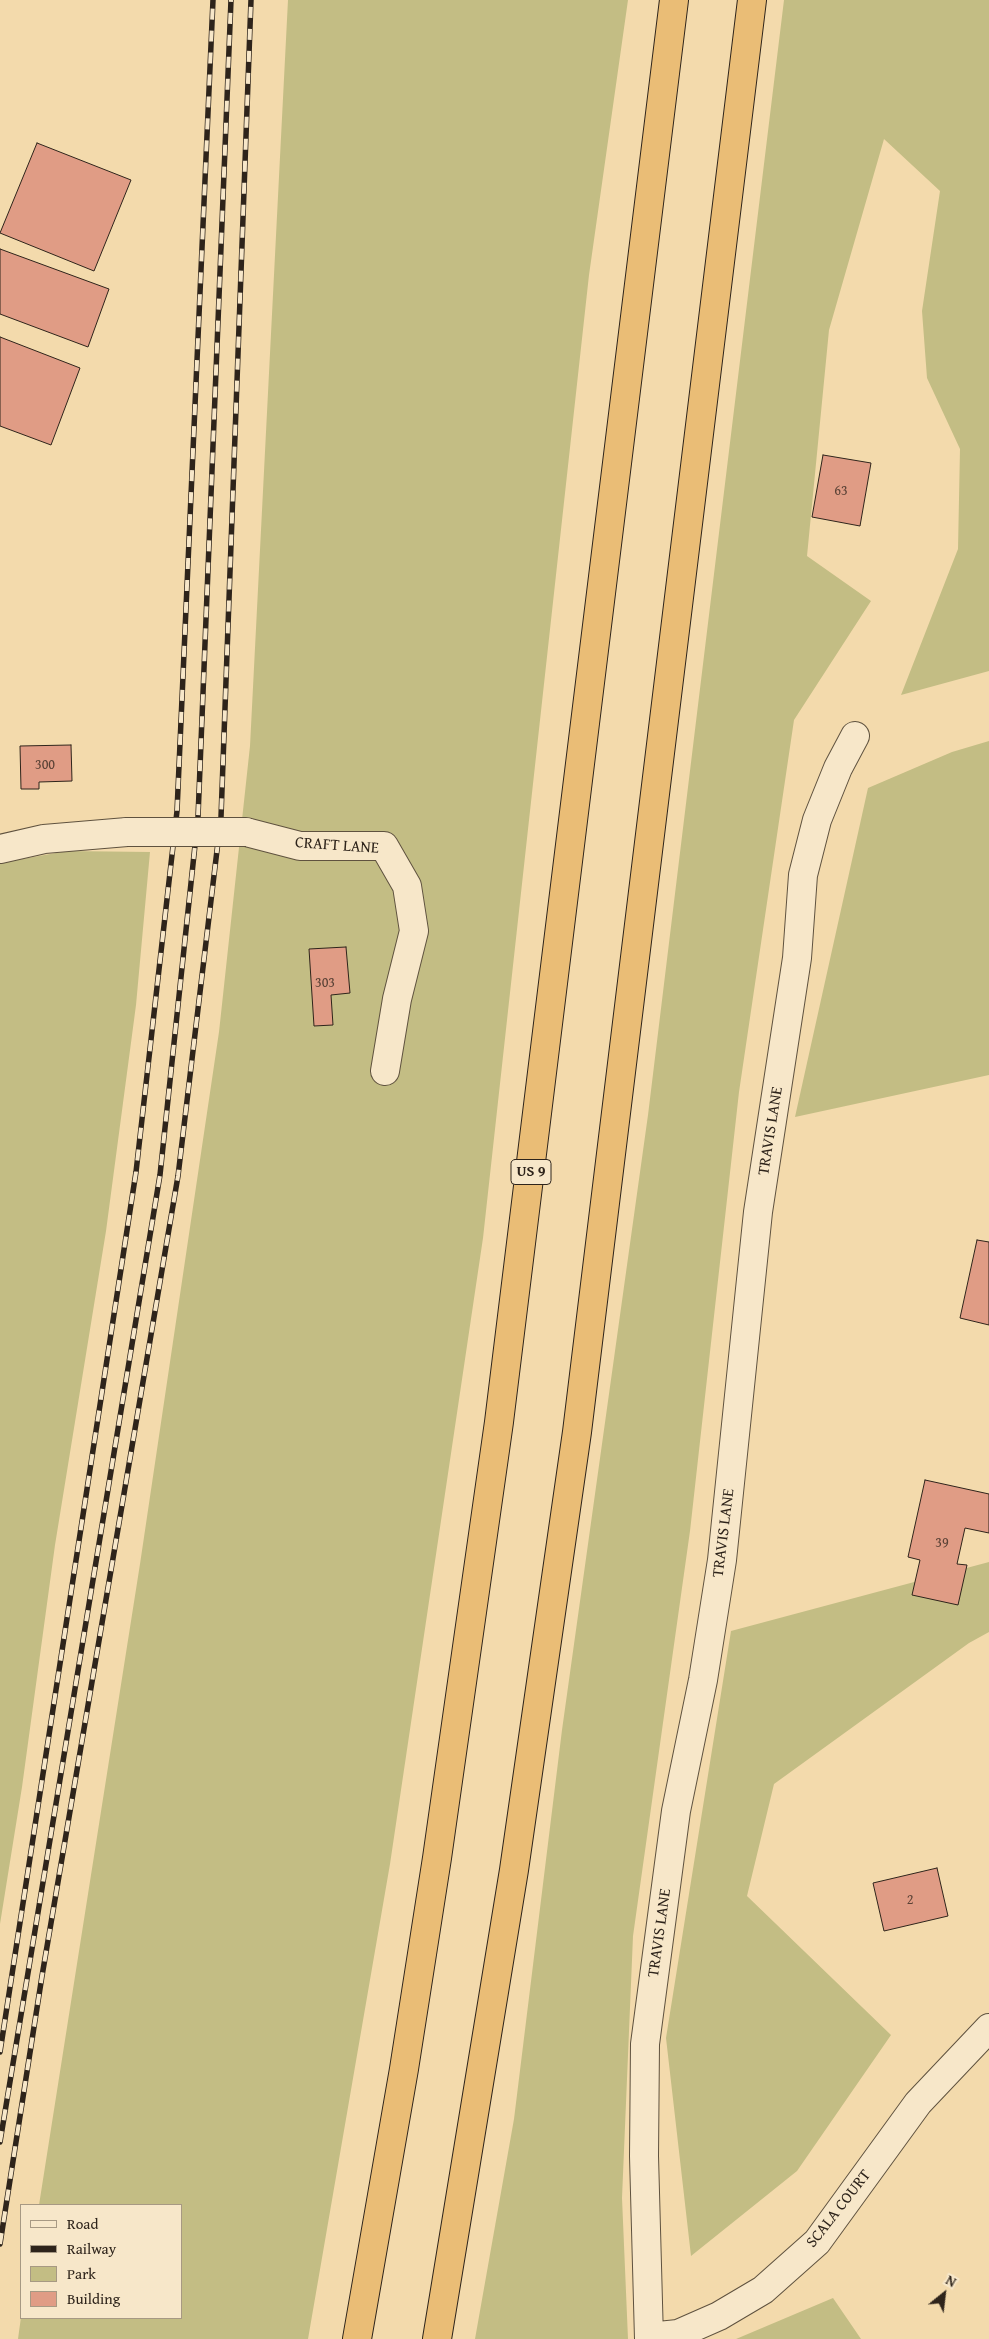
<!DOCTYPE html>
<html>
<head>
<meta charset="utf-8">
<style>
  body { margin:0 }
  #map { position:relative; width:989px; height:2339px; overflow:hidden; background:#f3daac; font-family:"Gentium Book Plus",serif }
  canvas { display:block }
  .legend { position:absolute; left:20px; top:2204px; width:162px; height:115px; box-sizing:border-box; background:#f7e7c9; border:1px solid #a79983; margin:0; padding:6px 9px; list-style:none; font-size:15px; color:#2e241b }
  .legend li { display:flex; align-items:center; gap:10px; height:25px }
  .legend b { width:25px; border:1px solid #a79983 }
  .north { position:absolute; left:919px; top:2269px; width:50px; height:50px; -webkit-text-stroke:4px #f7e7c9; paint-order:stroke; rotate:29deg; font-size:14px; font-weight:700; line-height:20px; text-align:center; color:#2e241b }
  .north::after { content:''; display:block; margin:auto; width:18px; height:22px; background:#2e241b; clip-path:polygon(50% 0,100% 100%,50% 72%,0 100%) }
</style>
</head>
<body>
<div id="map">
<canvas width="989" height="2339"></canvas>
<ul class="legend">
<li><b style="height:6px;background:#f7e7c9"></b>Road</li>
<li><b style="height:6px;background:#2e241b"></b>Railway</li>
<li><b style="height:14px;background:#c3bd84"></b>Park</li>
<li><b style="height:14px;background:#e09c85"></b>Building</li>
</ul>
<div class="north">N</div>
</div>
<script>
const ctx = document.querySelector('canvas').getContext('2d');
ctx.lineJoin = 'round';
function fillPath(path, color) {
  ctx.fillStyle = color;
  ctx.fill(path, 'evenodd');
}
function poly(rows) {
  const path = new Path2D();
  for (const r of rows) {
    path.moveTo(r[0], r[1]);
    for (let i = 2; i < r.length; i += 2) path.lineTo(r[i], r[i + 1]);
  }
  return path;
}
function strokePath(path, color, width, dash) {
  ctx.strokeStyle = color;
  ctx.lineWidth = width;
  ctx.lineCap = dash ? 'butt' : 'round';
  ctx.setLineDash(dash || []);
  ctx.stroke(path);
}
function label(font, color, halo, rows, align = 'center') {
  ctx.font = font + ' "Gentium Book Plus",serif';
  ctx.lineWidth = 4.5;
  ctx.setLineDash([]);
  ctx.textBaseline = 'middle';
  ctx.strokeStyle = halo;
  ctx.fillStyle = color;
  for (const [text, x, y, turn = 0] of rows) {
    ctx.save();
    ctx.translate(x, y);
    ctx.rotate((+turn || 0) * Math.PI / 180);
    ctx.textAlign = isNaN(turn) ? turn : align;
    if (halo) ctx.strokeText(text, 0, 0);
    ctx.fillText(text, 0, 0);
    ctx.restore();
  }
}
const green = poly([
  [288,0,628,0,589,275,483,1238,390,1864,308,2339,18,2339,21,2317,181,2318,181,2205,39,2205,140,1564,219,1032,250,746],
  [784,0,989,0,989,671,901,695,958,549,960,449,927,378,922,311,940,191,884,139,829,330,807,556,871,601,794,720,739,1092,690,1531,633,1936,622,2198,628,2339,475,2339,514,2119,562,1730,648,1115],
  [989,741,989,1075,795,1117,868,788,952,752],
  [67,851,150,852,136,1005,106,1231,55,1545,22,1787,0,1924,0,863],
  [989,1562,989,1632,969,1643,774,1784,747,1896,891,2035,797,2171,691,2256,666,2038,731,1631],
  [833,2298,861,2339,736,2339]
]);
const building = poly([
  [37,143,131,180,94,271,0,233,37,143],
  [0,249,109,289,88,347,0,314,0,249],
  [0,337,80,368,51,445,0,426,0,337],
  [823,455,871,463,860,526,812,517,823,455],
  [71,745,72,781,39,782,39,789,21,789,20,746,71,745],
  [346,947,350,993,331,995,333,1025,314,1026,309,949,346,947],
  [977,1240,989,1242,989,1325,960,1318,977,1240],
  [925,1480,989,1494,989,1533,965,1528,957,1564,967,1565,958,1605,912,1595,920,1560,908,1557,925,1480],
  [937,1868,948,1916,884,1931,873,1883,937,1868]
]);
const minor = poly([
  [246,832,300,846,384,846,407,886,414,931,397,999,385,1071],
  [0,849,44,839,127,832],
  [649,2337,678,2334,719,2316,763,2290,817,2242,918,2103,989,2028],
  [649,2339,644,2156,645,2044,676,1811,703,1680,722,1560,758,1212,797,958,803,875,817,820,838,768,855,736]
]);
const motorway = poly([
  [357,2339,404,2069,437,1858,499,1422,674,0],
  [437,2339,514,1870,577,1432,752,0]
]);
const rail = poly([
  [0,2052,136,1172,177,811,213,0],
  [0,2142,160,1175,198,817,231,0],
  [0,2244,42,1976,178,1176,221,817,251,0]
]);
const minorBridge = poly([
  [127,832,246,832]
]);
const numberNames = [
  ["63",841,491],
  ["300",45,765],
  ["303",325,983],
  ["39",942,1543],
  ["2",910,1900]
];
const shields = [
  [531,1172,40]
];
const shieldNames = [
  ["US 9",531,1172]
];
const streetNames = [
  ["CRAFT LANE",337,846,4],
  ["TRAVIS LANE",771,1131,-81],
  ["TRAVIS LANE",724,1533,-83],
  ["TRAVIS LANE",660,1933,-82],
  ["SCALA COURT",839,2209,-52]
];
fillPath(green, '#c3bd84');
fillPath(building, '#e09c85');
strokePath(building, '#2e241b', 1);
strokePath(minor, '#5f523f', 30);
strokePath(motorway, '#2e241b', 30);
strokePath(minor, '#f7e7c9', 28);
strokePath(motorway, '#eabd76', 28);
strokePath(rail, '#2e241b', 5.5);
strokePath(rail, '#f7e7c9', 4, [11]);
strokePath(minorBridge, '#5f523f', 30, []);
strokePath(minorBridge, '#f7e7c9', 28);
label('14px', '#5a4236', null, numberNames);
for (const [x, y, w] of shields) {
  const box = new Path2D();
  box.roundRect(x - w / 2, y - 12.5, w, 25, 4);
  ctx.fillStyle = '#f7e7c9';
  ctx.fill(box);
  strokePath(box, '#2e241b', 1);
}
label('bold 15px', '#2e241b', null, shieldNames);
label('16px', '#2e241b', '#f7e7c9', streetNames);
</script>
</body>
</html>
